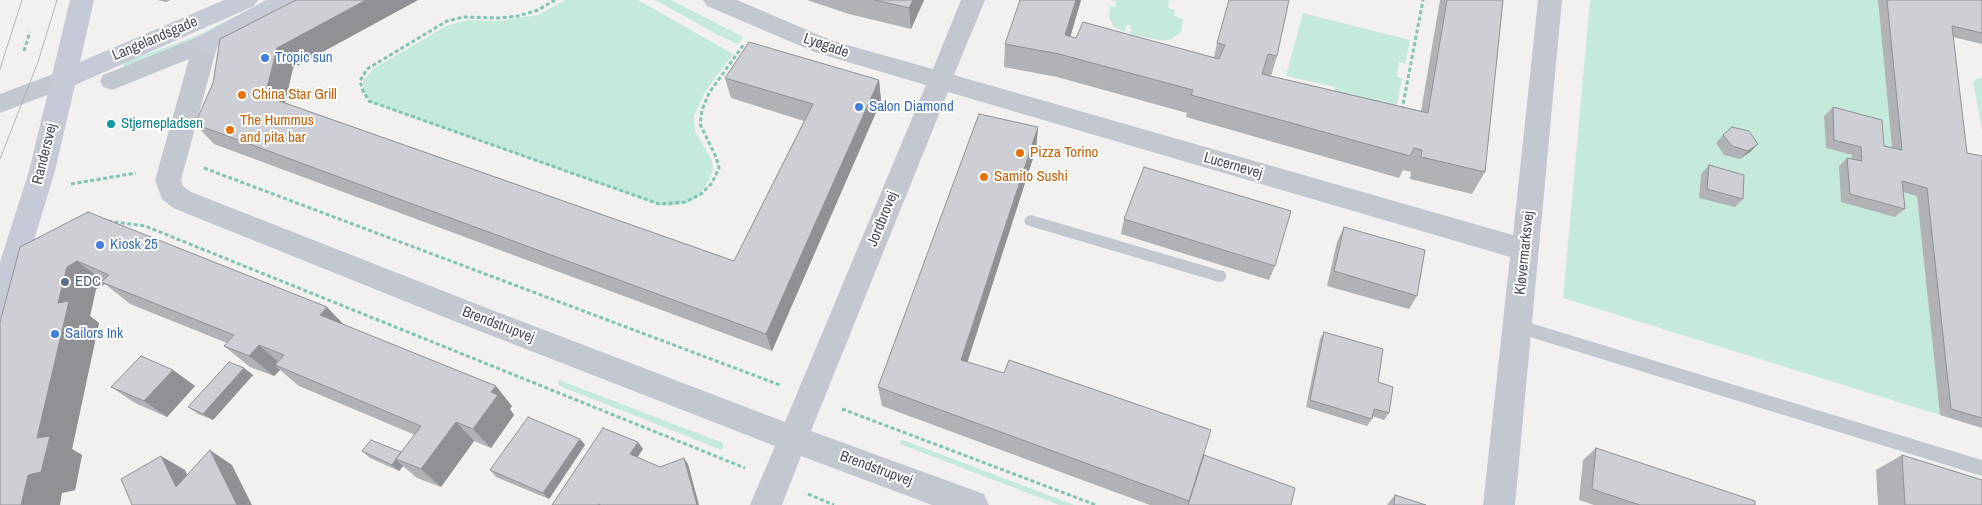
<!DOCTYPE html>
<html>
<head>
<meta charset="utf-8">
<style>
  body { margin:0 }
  canvas { display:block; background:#f2f1f0 }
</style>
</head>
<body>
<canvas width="1982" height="505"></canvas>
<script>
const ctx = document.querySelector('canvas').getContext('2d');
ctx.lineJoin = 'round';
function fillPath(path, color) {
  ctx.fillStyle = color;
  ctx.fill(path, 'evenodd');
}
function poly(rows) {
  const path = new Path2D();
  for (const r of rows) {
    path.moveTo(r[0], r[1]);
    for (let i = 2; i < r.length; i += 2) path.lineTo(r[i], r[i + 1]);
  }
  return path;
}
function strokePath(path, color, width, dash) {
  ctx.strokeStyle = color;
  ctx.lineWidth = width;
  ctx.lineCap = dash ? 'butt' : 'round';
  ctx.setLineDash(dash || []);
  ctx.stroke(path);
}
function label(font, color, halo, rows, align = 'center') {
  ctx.font = font + ' "Archivo Narrow",sans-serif';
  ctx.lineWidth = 4;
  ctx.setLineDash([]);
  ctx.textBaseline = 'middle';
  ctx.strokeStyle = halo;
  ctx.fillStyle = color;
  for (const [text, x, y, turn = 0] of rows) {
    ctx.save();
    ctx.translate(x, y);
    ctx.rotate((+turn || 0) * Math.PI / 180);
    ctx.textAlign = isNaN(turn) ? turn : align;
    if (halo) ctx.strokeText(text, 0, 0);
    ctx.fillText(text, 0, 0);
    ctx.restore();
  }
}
const green = poly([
  [565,0,638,0,733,54,705,92,694,116,695,131,712,160,713,169,710,179,697,198,685,204,671,206,659,205,373,103,364,94,363,81,373,69,446,26,468,20,499,21,538,15],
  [655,0,671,0,743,37,738,44,720,36],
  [1111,0,1169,0,1168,8,1175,10,1174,16,1183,19,1181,32,1171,39,1164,41,1130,34,1131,25,1126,25,1125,32,1114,27,1109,18,1110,6,1116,7,1116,2],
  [1590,0,1878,0,1893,159,1825,116,1826,148,1852,155,1853,170,1892,189,1917,196,1940,415,1563,298],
  [256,6,212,32,123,68,125,62,196,36],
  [1303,13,1410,40,1405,64,1399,62,1397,77,1402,78,1396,111,1334,95,1335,87,1286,76],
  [1980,78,1982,78,1982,132,1973,81],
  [559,380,723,443,723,449,719,449,560,386,558,383],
  [903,440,1074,505,1059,505,900,444,901,441]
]);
const path = poly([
  [555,0,538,10,518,16,499,18,464,17,447,21,367,69,360,81,363,91,369,101,659,204,685,202,701,194,712,183,719,168,716,157,700,124,702,110,709,93,744,44],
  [24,51,30,32],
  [1402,110,1423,0],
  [204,168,780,385],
  [71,184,136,173],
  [108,221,145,226,745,468],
  [842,409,1096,505],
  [808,494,834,505]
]);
const lane = poly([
  [1031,215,1219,270,1224,271,1227,276,1224,281,1219,282,1026,225,1024,221,1026,217,1031,215],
  [1517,319,1982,460,1982,476,1517,333,1511,331,1509,326,1511,321,1517,319]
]);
const street = poly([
  [703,0,737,0,833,41,933,69,961,0,985,0,954,75,1513,235,1538,0,1562,0,1515,505,1483,505,1510,257,948,92,811,431,984,494,989,505,932,505,801,456,782,505,750,505,775,446,459,323,173,208,162,199,155,180,189,59,112,90,103,87,100,81,103,75,198,37,206,34,214,37,218,43,181,180,183,186,191,192,479,305,785,422,926,85,817,53,707,6,703,0],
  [64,70,73,73,76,79,73,85,0,113,0,94,64,70]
]);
const secondary = poly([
  [70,0,94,0,80,62,224,0,258,0,254,6,75,85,55,171,14,306,10,315,0,318,0,262,29,171,70,0],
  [266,0,297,0,293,6,214,49,206,52,198,49,194,43,198,37,266,0]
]);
const tram = poly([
  [0,69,22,0],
  [0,159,38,62,57,0]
]);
const wall = poly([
  [157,0,171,0,166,2],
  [296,0,418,0,293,68,285,103,734,261,804,121,731,98,725,78,879,80,881,101,772,351,214,144,195,124],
  [807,0,924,0,911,29,849,14],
  [1081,0,1070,37,1214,57,1217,43,1277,56,1271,76,1421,111,1440,0,1503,0,1485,172,1472,194,1410,179,1411,172,1403,170,1399,178,1186,117,1187,113,1057,77,1004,67,1005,44],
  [1878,0,1982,0,1982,44,1953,37,1967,153,1982,156,1982,428,1940,415,1917,196,1903,192,1905,209,1895,217,1841,202,1839,166,1847,158,1852,159,1852,155,1826,148,1824,116,1833,107,1884,146,1892,148],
  [1038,127,1036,149,967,362,1204,455,1291,505,1150,505,882,406,878,387],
  [1723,135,1758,144,1750,152,1740,159,1724,155,1716,143],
  [1709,165,1743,199,1735,207,1699,198,1701,174],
  [1124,219,1275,266,1269,280,1121,234],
  [1344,227,1417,296,1409,309,1327,286,1337,242],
  [20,247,345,325,512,406,510,409,514,415,491,448,474,441,441,487,417,478,403,466,399,471,370,458,362,451,401,452,415,435,299,386,280,370,274,376,250,367,224,346,227,343,130,304,105,284,96,289,90,316,99,323,72,449,82,455,75,490,62,493],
  [1324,332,1378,382,1389,413,1384,420,1372,416,1372,419,1367,426,1306,407,1320,339],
  [244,368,253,375,213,420,198,414,188,407],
  [173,370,195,386,167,417,135,403,111,387],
  [580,439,585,445,549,499,496,477,490,470],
  [1596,448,1755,505,1594,505,1579,500,1583,460],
  [1902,455,1982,505,1878,505,1876,470],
  [1395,495,1426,505,1387,505]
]);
const shadedWall = poly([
  [366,0,418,0,293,68,282,116,265,96,277,48],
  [913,0,924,0,911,29,909,8],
  [1076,0,1081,0,1065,55,1065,35],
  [879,80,881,101,772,351,766,334],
  [1038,127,1036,149,962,379,961,360],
  [1758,144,1750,152,1740,159,1748,151],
  [77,261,106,283,101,282,105,284,96,289,90,316,99,323,72,449,82,455,75,490,62,493,60,505,21,505,58,303,67,267],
  [327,307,348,329,320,315],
  [259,345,283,366,275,365,280,370,274,376,249,356],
  [244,368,253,375,213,420,203,414],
  [173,370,195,386,167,417,144,401],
  [496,386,512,406,510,409,514,415,491,448,473,429,491,392],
  [456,422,474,441,441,487,421,469],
  [580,439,585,445,549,499,543,493],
  [638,442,643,449,635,461,630,454],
  [210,450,232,465,252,505,237,505],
  [161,456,185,470,199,502,176,487],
  [684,458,688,464,699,505,697,505],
  [396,460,403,466,399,471,392,465]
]);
const building = poly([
  [296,0,366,0,277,48,265,96,734,261,813,104,725,78,749,42,879,80,766,334,195,124,213,83,220,39,296,0],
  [875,0,913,0,909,8,875,0],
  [1020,0,1076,0,1065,35,1076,38,1083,22,1219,59,1225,45,1217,43,1229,0,1289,0,1277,56,1268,54,1262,74,1428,113,1447,0,1503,0,1485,172,1421,157,1422,150,1414,148,1410,156,1191,95,1193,90,1059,54,1005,44,1020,0],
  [1887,0,1982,0,1982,33,1952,26,1967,153,1982,156,1982,418,1951,409,1927,188,1902,181,1905,209,1850,194,1847,158,1862,161,1861,147,1834,140,1833,107,1882,120,1884,146,1902,150,1887,0],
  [979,114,1038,127,961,360,1004,373,1009,360,1211,430,1189,501,878,387,979,114],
  [1732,127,1749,131,1758,144,1748,151,1732,146,1723,135,1732,127],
  [1709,165,1744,175,1743,199,1707,189,1709,165],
  [1144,167,1291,211,1275,266,1124,219,1144,167],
  [88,212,327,307,320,315,496,386,491,392,498,395,473,429,456,422,421,469,396,459,421,426,275,365,284,355,259,345,249,356,224,346,234,335,101,282,109,275,77,261,67,267,58,303,69,301,37,438,50,436,41,472,28,475,21,505,0,505,0,322,20,247,88,212],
  [1344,227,1425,250,1417,296,1334,271,1344,227],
  [1324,332,1383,349,1378,382,1393,387,1389,413,1374,409,1372,419,1310,400,1324,332],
  [141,356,173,370,144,401,111,387,141,356],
  [229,362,244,368,203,414,188,407,229,362],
  [528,417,580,439,543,493,490,470,528,417],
  [603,428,638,442,630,454,660,467,684,458,697,505,601,505,598,504,598,505,552,505,603,428],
  [371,440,401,452,392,465,362,451,371,440],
  [1596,448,1755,501,1755,505,1640,505,1592,489,1596,448],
  [210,450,237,505,132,505,121,479,161,456,176,487,210,450],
  [1204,455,1295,488,1291,505,1188,505,1204,455],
  [1902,455,1982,480,1982,505,1905,505,1902,455],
  [1395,495,1426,505,1394,505,1395,495]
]);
const markers = [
  [265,58,5,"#3f7fe0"],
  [242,95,5,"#e8710a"],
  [859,107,5,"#3f7fe0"],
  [111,124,5,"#0f9aa8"],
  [230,130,5,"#e8710a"],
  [1020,153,5,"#e8710a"],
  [984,177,5,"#e8710a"],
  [100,245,5,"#3f7fe0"],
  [65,282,5,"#5c6f8a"],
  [55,334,5,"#3f7fe0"]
];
const streetNames = [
  ["Langelandsgade",155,39,-23],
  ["Lyøgade",826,46,19],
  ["Randersvej",45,154,-76],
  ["Lucernevej",1233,166,16],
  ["Jordbrovej",883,219,-68],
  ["Kløvermarksvej",1525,253,-84],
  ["Brendstrupvej",498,325,21],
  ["Brendstrupvej",876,469,20]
];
const shopNames = [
  ["Tropic sun",275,58],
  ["Salon Diamond",869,107],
  ["Kiosk 25",110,245],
  ["Sailors Ink",65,334]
];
const foodNames = [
  ["China Star Grill",252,95],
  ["The Hummus",240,121],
  ["and pita bar",240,138],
  ["Pizza Torino",1030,153],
  ["Samito Sushi",994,177]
];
const cultureNames = [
  ["Stjernepladsen",121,124]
];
const serviceNames = [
  ["EDC",75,282]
];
fillPath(green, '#c5eadc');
strokePath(path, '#81c4b3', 3, [4, 2.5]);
fillPath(lane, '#c3c7d0');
fillPath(street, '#c3c7d0');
fillPath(secondary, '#c5cad6');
strokePath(tram, '#b3b4ba', 1);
fillPath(wall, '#b1b2b6');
fillPath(shadedWall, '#909194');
fillPath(building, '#cecfd4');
strokePath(building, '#909194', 1);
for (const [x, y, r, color] of markers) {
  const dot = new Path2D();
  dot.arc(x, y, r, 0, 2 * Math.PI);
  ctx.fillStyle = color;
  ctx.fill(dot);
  strokePath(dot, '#fff', 2);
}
label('15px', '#4a4f5b', '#fff', streetNames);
label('15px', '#366cbe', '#fff', shopNames, 'left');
label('15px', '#c56008', '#fff', foodNames, 'left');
label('15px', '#0d838f', '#fff', cultureNames, 'left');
label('15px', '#4e5e75', '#fff', serviceNames, 'left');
</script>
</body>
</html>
